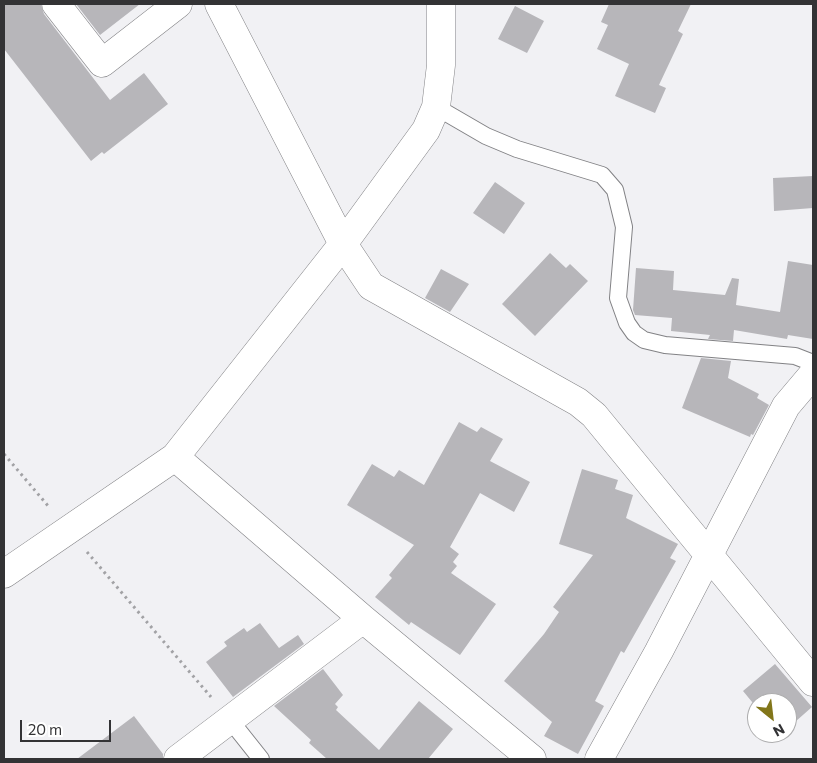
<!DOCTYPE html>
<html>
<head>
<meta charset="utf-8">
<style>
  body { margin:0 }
  #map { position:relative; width:817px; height:763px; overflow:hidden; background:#f1f1f4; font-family:Commissioner,sans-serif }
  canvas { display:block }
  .frame { position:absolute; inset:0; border:5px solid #333335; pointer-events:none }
  .north { position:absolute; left:747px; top:693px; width:50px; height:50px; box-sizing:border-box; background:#fff; border:1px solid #adadae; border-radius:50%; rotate:151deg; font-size:14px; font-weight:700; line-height:20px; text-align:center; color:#333335 }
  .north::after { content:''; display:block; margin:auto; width:18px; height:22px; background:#82761a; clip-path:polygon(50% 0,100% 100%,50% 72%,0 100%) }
  .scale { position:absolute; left:20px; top:720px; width:91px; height:22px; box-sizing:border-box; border:2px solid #333335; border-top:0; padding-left:6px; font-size:15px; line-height:18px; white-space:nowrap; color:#333335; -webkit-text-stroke:4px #fff; paint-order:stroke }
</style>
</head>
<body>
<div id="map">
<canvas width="817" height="763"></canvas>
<div class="frame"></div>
<div class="north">N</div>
<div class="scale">20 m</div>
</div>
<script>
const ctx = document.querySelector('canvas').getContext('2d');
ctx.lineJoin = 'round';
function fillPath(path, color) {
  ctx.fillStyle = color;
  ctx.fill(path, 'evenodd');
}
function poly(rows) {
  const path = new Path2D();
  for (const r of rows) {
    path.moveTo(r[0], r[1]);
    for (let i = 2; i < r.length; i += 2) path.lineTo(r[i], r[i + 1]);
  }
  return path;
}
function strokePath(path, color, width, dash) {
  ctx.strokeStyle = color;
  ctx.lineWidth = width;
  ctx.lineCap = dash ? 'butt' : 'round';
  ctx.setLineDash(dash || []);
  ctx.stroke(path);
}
const building = poly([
  [4,4,41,4,44,14,110,100,144,73,168,104,104,154,102,152,91,161,4,49],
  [76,4,140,4,100,35],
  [609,4,691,4,678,31,683,34,659,85,666,88,655,113,615,96,629,64,597,49,608,25,601,22],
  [515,6,544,21,527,53,498,39],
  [813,176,813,208,774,211,773,178],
  [495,182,525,203,504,234,473,213],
  [550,253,566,268,570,264,588,281,535,336,502,304],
  [788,261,813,265,813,339,788,335,787,339,734,330,733,341,708,339,710,335,671,331,672,318,635,315,633,310,636,268,674,271,673,290,725,295,732,278,739,279,736,305,780,312],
  [441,269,469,284,450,312,425,298],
  [701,358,731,361,728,378,759,394,757,398,769,405,753,435,751,434,750,437,682,408],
  [459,422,477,432,481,427,503,439,490,461,530,482,514,512,480,493,450,547,459,554,453,562,457,566,451,573,496,604,460,655,411,622,409,625,375,597,392,578,389,575,414,545,347,505,372,464,394,477,399,470,424,485],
  [582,469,618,480,615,489,633,495,626,518,678,544,670,558,676,561,624,653,621,651,595,701,604,706,578,754,544,736,552,722,504,681,544,634,559,612,553,607,593,555,559,544],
  [260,623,279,648,298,635,304,644,233,697,206,662,227,646,224,642,244,628,247,632],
  [775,664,812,707,787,729,787,703,757,703,757,708,743,691],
  [323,669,343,695,335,704,338,707,336,710,379,750,419,701,453,729,428,759,327,759,309,743,311,740,274,706],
  [134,716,163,754,163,759,77,759]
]);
const path = poly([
  [4,454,49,507],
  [87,552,211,697]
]);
const lane = poly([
  [436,107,486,136,517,149,602,175,615,190,624,227,618,298,627,323,634,333,644,340,665,345,795,356,813,363],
  [230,720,261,759]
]);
const street = poly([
  [56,4,102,63,178,4],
  [219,4,343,244,371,286,578,402,594,415,813,682],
  [175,457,363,619,532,759],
  [4,574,175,457,343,244,426,130,436,107,441,65,441,4],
  [178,759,363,619],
  [599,759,659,651,786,406,813,374]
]);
fillPath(building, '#b7b6ba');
strokePath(lane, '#828285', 18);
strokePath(street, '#828285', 29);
strokePath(path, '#a2a2a5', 3, [2.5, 4]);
strokePath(lane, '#fff', 16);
strokePath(street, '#fff', 28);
</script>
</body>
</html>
